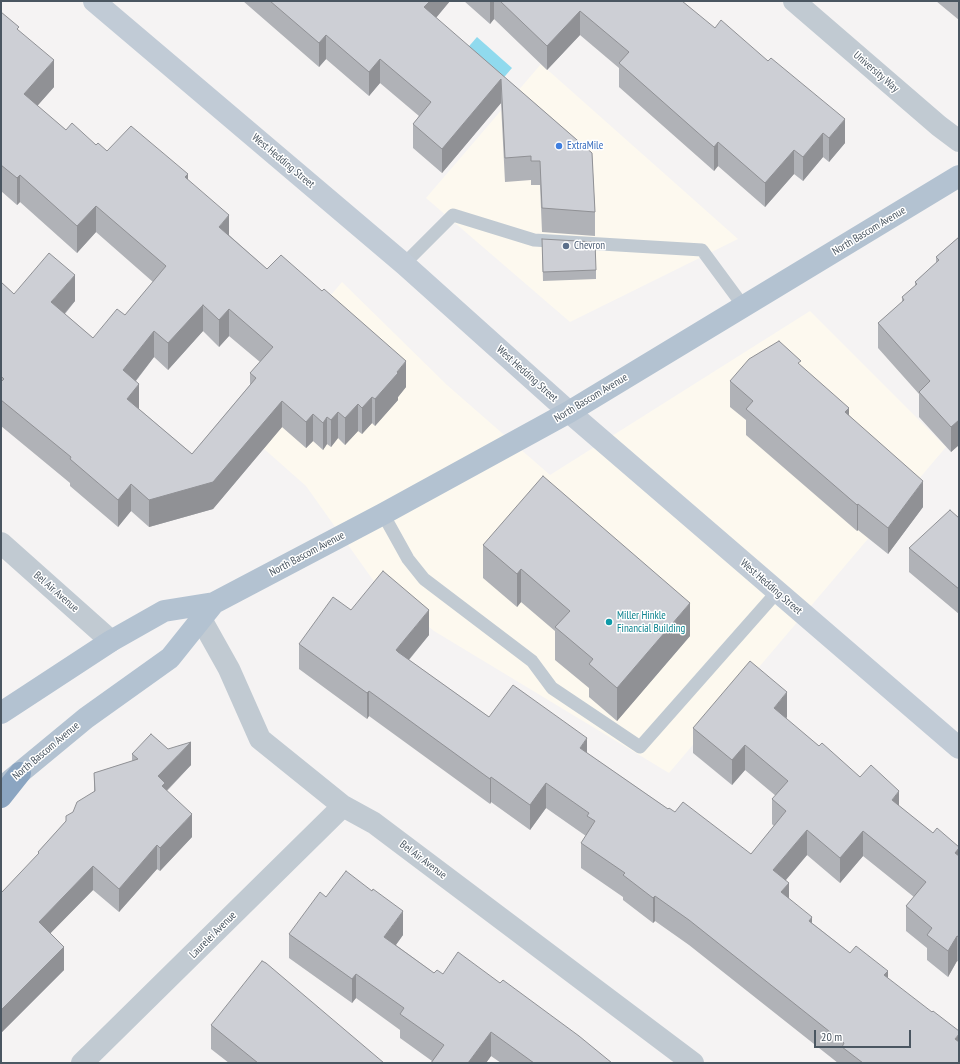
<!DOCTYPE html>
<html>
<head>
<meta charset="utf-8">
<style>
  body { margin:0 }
  #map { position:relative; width:960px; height:1064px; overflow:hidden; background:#f5f3f3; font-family:"PT Sans Narrow",sans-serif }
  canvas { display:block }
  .frame { position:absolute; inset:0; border:2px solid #4a5661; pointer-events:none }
  .scale { position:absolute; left:814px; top:1030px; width:97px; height:18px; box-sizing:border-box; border:2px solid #4a5661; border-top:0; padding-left:5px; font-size:12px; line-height:14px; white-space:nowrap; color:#4a5661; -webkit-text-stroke:3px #fff; paint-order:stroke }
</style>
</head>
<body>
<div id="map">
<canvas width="960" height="1064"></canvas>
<div class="frame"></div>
<div class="scale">20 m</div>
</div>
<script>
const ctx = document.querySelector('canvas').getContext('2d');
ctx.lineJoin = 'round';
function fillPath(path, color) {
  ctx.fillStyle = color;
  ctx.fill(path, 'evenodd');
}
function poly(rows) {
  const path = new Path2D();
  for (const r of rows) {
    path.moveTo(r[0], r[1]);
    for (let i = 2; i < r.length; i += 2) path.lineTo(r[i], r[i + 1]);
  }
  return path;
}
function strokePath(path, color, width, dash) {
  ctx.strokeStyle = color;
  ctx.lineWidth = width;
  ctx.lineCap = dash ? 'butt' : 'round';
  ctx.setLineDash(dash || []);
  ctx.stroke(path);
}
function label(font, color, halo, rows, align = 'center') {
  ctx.font = font + ' "PT Sans Narrow",sans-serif';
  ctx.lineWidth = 3;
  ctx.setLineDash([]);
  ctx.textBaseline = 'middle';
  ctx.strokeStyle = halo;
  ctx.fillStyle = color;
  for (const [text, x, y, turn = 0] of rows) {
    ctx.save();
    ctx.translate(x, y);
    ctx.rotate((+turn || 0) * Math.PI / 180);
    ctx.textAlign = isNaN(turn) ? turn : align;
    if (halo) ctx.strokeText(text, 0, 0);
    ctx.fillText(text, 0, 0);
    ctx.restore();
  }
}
const commercial = poly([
  [541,64,738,239,570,322,426,198],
  [342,282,447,385,550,475,810,311,946,447,669,773,434,631,373,580,306,486,228,417]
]);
const water = poly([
  [477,37,512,68,499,83,464,52]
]);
const lane = poly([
  [404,264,453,215,534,240,702,250,744,307],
  [383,514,408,559,424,579,532,661,552,688,640,747,777,592]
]);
const street = poly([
  [794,1,939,126,959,141],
  [1,543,111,641],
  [201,619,229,669,260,739,343,806,374,823,693,1063],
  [82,1063,343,806]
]);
const secondary = poly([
  [94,1,404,264,569,412,959,748]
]);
const primary = poly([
  [1,713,111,641,164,611,214,603,383,514,569,412,959,176],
  [5,785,86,718,170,658,214,603]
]);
const highway = poly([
  [1,797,20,773]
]);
const wall = poly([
  [243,1,450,1,436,18,592,153,595,212,595,236,542,232,540,185,531,185,531,180,505,182,501,103,442,173,413,148,413,124,419,116,380,83,369,96,326,59,319,67],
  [464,1,682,1,845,143,829,162,823,157,803,181,794,174,765,207,718,166,714,171,619,87,619,68,580,35,547,70,494,19,490,24],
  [936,1,959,1,959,20],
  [1,12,19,31,54,87,37,106,66,130,96,145,107,151,188,180,229,235,267,269,406,387,398,397,398,400,375,426,372,423,362,434,358,431,345,445,338,438,331,447,327,444,323,450,313,441,306,448,282,427,213,509,149,527,131,511,118,527,70,486,70,483,1,426,1,282,14,294,75,301,65,314,93,338,125,315,153,282,96,232,77,253,20,202,17,205,1,191],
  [203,331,219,347,229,336,260,362,250,373,250,385,192,454,139,409,136,381,154,357,168,370],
  [959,237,959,445,951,452,919,417,919,394,878,348,878,323,902,302,902,297,915,286,915,282,936,263,936,257],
  [542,239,596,270,596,279,543,281],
  [801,366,849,415,923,507,888,554,858,530,857,531,746,435,746,420,730,407,730,381],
  [959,518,959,614,909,572,909,548],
  [483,545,690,636,617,721,589,697,589,688,555,660,555,631,521,602,517,607,483,578],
  [351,610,429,635,409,660,489,717,587,753,668,809,751,854,774,826,772,824,772,799,776,796,745,770,732,785,693,753,693,728,787,717,786,719,819,746,860,777,899,806,933,833,959,847,959,962,957,961,948,977,927,960,927,948,906,931,906,906,914,897,863,856,840,883,807,855,786,880,789,899,812,923,850,953,888,978,959,1063,838,1063,689,945,655,921,653,923,623,900,623,897,581,868,581,843,586,836,546,808,530,830,491,802,490,804,369,716,367,719,299,669,299,644],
  [168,749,191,765,167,791,192,837,160,871,157,869,119,912,93,890,50,933,64,970,1,1033,1,891,2,892,38,855,38,852,66,821,73,812,94,792,94,773,132,761,132,754],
  [326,897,403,935,396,945,434,973,443,974,612,1063,501,1063,491,1056,486,1063,431,1063,432,1061,400,1038,400,1030,356,998,352,1003,289,958,289,934],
  [211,1025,384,1063,229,1063,211,1049]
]);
const shadedWall = poly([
  [430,1,450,1,424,32,424,7],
  [490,1,494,1,494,19,490,24],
  [580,11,580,35,547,70,547,46],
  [326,35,326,59,319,67,319,43],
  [380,59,380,83,369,96,369,72],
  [54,60,54,87,24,121,24,94],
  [501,79,501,103,442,173,442,149],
  [845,119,845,143,829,162,829,138],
  [823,133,823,157,803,181,803,157],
  [718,142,718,166,714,171,714,147],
  [794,150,794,174,765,207,765,183],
  [188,174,188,201,185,177],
  [20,175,20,202,17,205,17,178],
  [96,206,96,232,77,253,77,226],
  [229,215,229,242,219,227],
  [75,275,75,301,51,329,51,302],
  [203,305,203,331,168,370,168,343],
  [229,309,229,336,219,347,219,320],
  [154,331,154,357,123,397,123,370],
  [406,361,406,387,398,397,398,400,375,426,375,399],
  [139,384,139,411,127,399],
  [372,397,372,423,362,434,362,408],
  [282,401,282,427,213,509,149,527,149,500],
  [358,404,358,431,345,445,345,418],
  [849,408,849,434,845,412],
  [338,412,338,438,331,447,331,420],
  [313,414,313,441,306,448,306,422],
  [327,417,327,444,323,450,323,423],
  [959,420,959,445,951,452,951,427],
  [923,481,923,507,888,554,888,528],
  [131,484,131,511,118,527,118,500],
  [858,504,858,530,857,531,857,505],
  [521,569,521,602,517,607,517,574],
  [690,603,690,636,617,721,617,688],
  [429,610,429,635,396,675,396,650],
  [369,691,369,716,367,719,367,693],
  [787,692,787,717,774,733,774,708],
  [587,738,587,764,580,748],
  [191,742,191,765,165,792,158,776],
  [745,745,745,770,732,785,732,760],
  [491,777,491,802,490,804,490,779],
  [546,783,546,808,530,830,530,805],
  [899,791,899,816,892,800],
  [192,814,192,837,160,871,160,848],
  [807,830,807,855,773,895,773,870],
  [863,831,863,856,840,883,840,858],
  [157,845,157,869,119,912,119,889],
  [959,848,959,873,955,853],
  [93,866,93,890,39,945,39,922],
  [789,883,789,908,781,892],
  [655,896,655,921,653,923,653,898],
  [403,911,403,935,384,961,384,937],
  [812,917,812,942,809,921],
  [957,936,957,961,948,977,948,951],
  [64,947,64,970,1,1033,1,1010],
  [888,971,888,996,884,975],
  [356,974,356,998,352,1003,352,979],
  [491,1032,491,1056,486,1063,468,1063],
  [959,1034,959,1059,955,1039]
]);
const building = poly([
  [270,1,430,1,424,7,592,153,595,212,542,208,540,161,531,161,531,156,505,158,501,79,442,149,413,124,431,102,380,59,369,72,326,35,319,43,270,1],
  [500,1,682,1,715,28,721,20,768,61,771,58,845,119,829,138,823,133,803,157,794,150,765,183,718,142,714,147,619,63,629,52,580,11,547,46,500,1],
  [1,12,19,27,17,29,54,60,24,94,66,130,72,123,96,145,98,143,107,151,131,126,188,174,185,177,229,215,219,227,267,269,281,255,322,291,324,289,406,361,397,372,398,373,375,399,372,397,362,408,358,404,345,418,338,412,331,420,327,417,323,423,313,414,306,422,282,401,213,482,149,500,131,484,118,500,70,459,71,457,1,400,1,382,4,379,1,376,1,282,14,294,49,253,75,275,51,302,93,338,117,309,125,315,166,266,96,206,77,226,20,175,17,178,1,165,1,12],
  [203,305,219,320,229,309,273,347,250,373,256,378,192,454,127,399,139,384,123,370,154,331,168,343,203,305],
  [959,237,959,420,951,427,919,392,930,381,878,323,904,300,902,297,917,284,915,282,939,260,936,257,959,237],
  [542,239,595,242,596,270,543,272,542,239],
  [779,341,801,361,798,363,849,408,845,412,923,481,888,528,858,504,857,505,746,409,753,401,730,381,749,359,779,341],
  [543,476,690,603,617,688,589,664,593,659,555,627,570,611,521,569,517,574,483,545,543,476],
  [950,510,959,518,959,589,909,548,950,510],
  [383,571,429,610,396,650,398,652,489,717,513,685,587,738,580,748,668,809,669,808,675,812,683,802,751,854,786,811,772,799,788,781,745,745,732,760,693,728,750,661,787,692,774,708,819,746,822,743,860,777,871,765,899,791,892,800,933,833,937,828,959,847,959,848,955,853,959,856,959,937,957,936,948,951,927,935,932,928,906,906,926,882,863,831,840,858,807,830,773,870,789,883,781,892,812,917,809,921,850,953,856,946,888,971,884,975,932,1012,933,1011,959,1031,959,1034,955,1039,959,1042,959,1063,863,1063,842,1047,844,1043,689,920,655,896,653,898,623,875,625,873,581,843,595,821,587,816,589,813,546,783,530,805,491,777,490,779,369,691,367,693,299,644,333,597,351,610,383,571],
  [151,734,168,749,191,742,158,776,165,783,162,786,192,814,160,848,157,845,119,889,93,866,39,922,64,947,1,1010,1,891,2,892,39,853,38,852,66,821,66,816,73,812,77,802,95,791,94,773,138,759,132,754,151,734],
  [346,871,372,891,373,889,403,911,384,937,434,973,437,970,443,974,458,952,500,983,503,980,579,1036,612,1063,534,1063,491,1032,468,1063,431,1063,444,1045,400,1014,404,1008,356,974,352,979,289,934,320,892,326,897,346,871],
  [262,961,266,963,384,1063,258,1063,211,1025,262,961]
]);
const markers = [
  [559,146,4,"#3f7fe0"],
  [566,246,4,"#5c6f8a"],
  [609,622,4,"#0f9aa8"]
];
const streetNames = [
  ["University Way",876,72,41],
  ["West Hedding Street",283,161,40],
  ["North Bascom Avenue",869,231,-31],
  ["West Hedding Street",527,374,42],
  ["North Bascom Avenue",591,398,-31],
  ["North Bascom Avenue",307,554,-28],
  ["West Hedding Street",771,587,41],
  ["Bel Air Avenue",56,592,41],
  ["North Bascom Avenue",46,751,-40],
  ["Bel Air Avenue",423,860,37],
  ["Laurelei Avenue",213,935,-45]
];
const shopNames = [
  ["ExtraMile",567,146]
];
const serviceNames = [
  ["Chevron",574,246]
];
const cultureNames = [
  ["Miller Hinkle",617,616],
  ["Financial Building",617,629]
];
fillPath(commercial, '#fdf9ef');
fillPath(water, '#90daee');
strokePath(lane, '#c1cad2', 13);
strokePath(street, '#c1cad2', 22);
strokePath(secondary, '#c1cbd6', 22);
strokePath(primary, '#b3c2d1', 22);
strokePath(highway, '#8ba5c1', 22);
fillPath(wall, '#b0b2b7');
fillPath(shadedWall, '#909195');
fillPath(building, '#cdcfd5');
strokePath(building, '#909195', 1);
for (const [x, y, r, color] of markers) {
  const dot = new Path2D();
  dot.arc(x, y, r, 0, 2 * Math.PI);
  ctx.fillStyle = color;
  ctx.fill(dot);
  strokePath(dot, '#fff', 1.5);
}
label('11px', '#4a5661', '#fff', streetNames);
label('11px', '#366cbe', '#fff', shopNames, 'left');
label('11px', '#4e5e75', '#fff', serviceNames, 'left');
label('11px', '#0d838f', '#fff', cultureNames, 'left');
</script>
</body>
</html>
